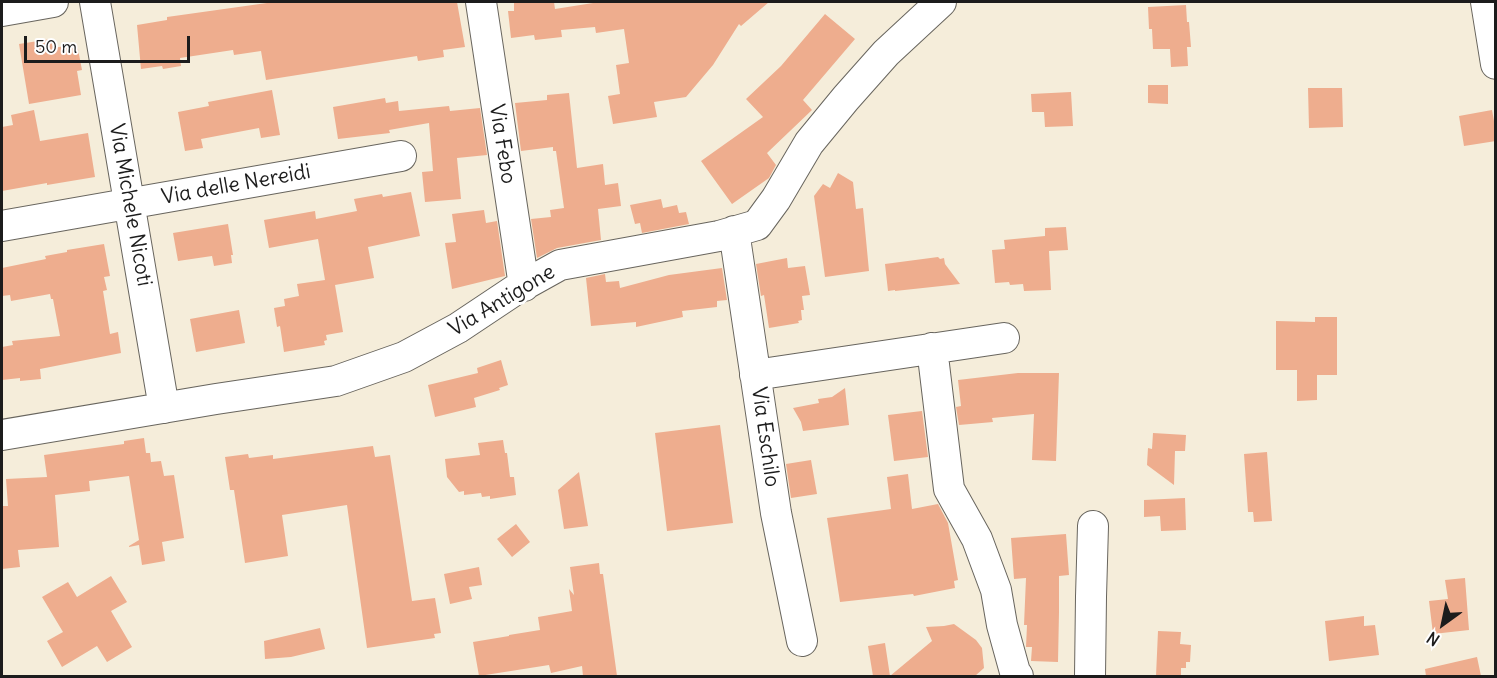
<!DOCTYPE html>
<html>
<head>
<meta charset="utf-8">
<style>
  body { margin:0 }
  #map { position:relative; width:1497px; height:678px; overflow:hidden; background:#f5edda; font-family:Delius,sans-serif }
  canvas { display:block }
  .frame { position:absolute; inset:0; border:3px solid #1c1c1c; pointer-events:none }
  .north { position:absolute; left:1413px; top:594px; width:60px; height:60px; -webkit-text-stroke:4px #fff; paint-order:stroke; rotate:213deg; font-size:16px; font-weight:700; line-height:24px; text-align:center; color:#1c1c1c }
  .north::after { content:''; display:block; margin:auto; width:21px; height:27px; background:#1c1c1c; clip-path:polygon(50% 0,100% 100%,50% 72%,0 100%) }
  .scale { position:absolute; left:24px; top:36px; width:166px; height:27px; box-sizing:border-box; border:3px solid #1c1c1c; border-top:0; padding-left:8px; font-size:18px; line-height:21px; white-space:nowrap; color:#1c1c1c; -webkit-text-stroke:4px #fff; paint-order:stroke }
</style>
</head>
<body>
<div id="map">
<canvas width="1497" height="678"></canvas>
<div class="frame"></div>
<div class="north">N</div>
<div class="scale">50 m</div>
</div>
<script>
const ctx = document.querySelector('canvas').getContext('2d');
ctx.lineJoin = 'round';
function fillPath(path, color) {
  ctx.fillStyle = color;
  ctx.fill(path, 'evenodd');
}
function poly(rows) {
  const path = new Path2D();
  for (const r of rows) {
    path.moveTo(r[0], r[1]);
    for (let i = 2; i < r.length; i += 2) path.lineTo(r[i], r[i + 1]);
  }
  return path;
}
function strokePath(path, color, width, dash) {
  ctx.strokeStyle = color;
  ctx.lineWidth = width;
  ctx.lineCap = dash ? 'butt' : 'round';
  ctx.setLineDash(dash || []);
  ctx.stroke(path);
}
function label(font, color, halo, rows, align = 'center') {
  ctx.font = font + ' Delius,sans-serif';
  ctx.lineWidth = 6;
  ctx.setLineDash([]);
  ctx.textBaseline = 'middle';
  ctx.strokeStyle = halo;
  ctx.fillStyle = color;
  for (const [text, x, y, turn = 0] of rows) {
    ctx.save();
    ctx.translate(x, y);
    ctx.rotate((+turn || 0) * Math.PI / 180);
    ctx.textAlign = isNaN(turn) ? turn : align;
    if (halo) ctx.strokeText(text, 0, 0);
    ctx.fillText(text, 0, 0);
    ctx.restore();
  }
}
const building = poly([
  [274,2,457,2,465,47,443,50,444,57,418,61,417,56,266,80,261,51,234,55,233,50,180,58,181,66,163,69,162,66,141,69,137,25,167,20,167,17],
  [514,2,554,2,555,9,593,3,593,2,769,2,741,26,739,24,713,65,686,97,654,102,657,117,613,124,608,96,620,94,616,65,629,63,624,29,596,33,595,27,561,30,562,37,535,40,534,35,511,38,508,11,514,11],
  [1186,5,1187,22,1189,22,1191,47,1187,47,1188,66,1171,67,1170,49,1153,49,1152,29,1149,29,1148,7],
  [825,14,855,39,803,100,812,110,767,153,776,165,769,178,732,204,701,161,763,117,746,99,781,66],
  [51,39,53,48,77,44,82,70,77,71,81,95,29,104,19,44],
  [1148,85,1168,85,1168,104,1148,103],
  [1308,88,1342,88,1343,127,1309,128],
  [272,90,280,135,261,138,259,128,201,139,203,148,185,151,178,112,209,106,208,102],
  [1071,92,1073,126,1045,127,1044,112,1032,112,1031,94],
  [569,93,577,168,603,164,605,185,618,183,621,206,598,209,601,240,557,248,537,258,531,219,551,217,550,210,564,208,556,151,553,151,553,147,521,151,515,103,547,100,547,95],
  [385,98,386,103,398,101,399,111,449,106,450,111,480,108,487,155,457,158,461,199,425,202,422,172,433,171,429,123,389,130,390,133,338,139,333,107],
  [34,110,40,141,88,133,95,177,47,185,47,183,2,191,2,127,13,125,11,115],
  [1492,110,1496,132,1496,141,1464,146,1459,116],
  [838,173,853,182,856,209,863,208,869,271,825,277,814,196,823,184,830,188],
  [411,192,420,236,368,247,374,278,335,285,343,332,326,335,327,340,324,341,325,345,284,352,280,326,277,327,274,308,285,306,284,299,299,296,297,284,325,280,318,239,269,248,264,220,315,211,316,219,357,211,354,199,382,194,383,197],
  [661,199,663,208,677,205,679,213,686,212,689,224,642,233,640,223,635,224,630,205],
  [484,210,486,223,497,221,505,276,452,289,445,243,456,242,452,214],
  [228,224,233,255,231,255,232,263,214,266,212,256,178,261,173,233],
  [1066,227,1068,250,1049,251,1051,290,1024,291,1023,284,1010,285,1009,282,995,283,992,250,1005,249,1004,240,1045,236,1045,228],
  [104,244,110,276,104,277,107,290,103,291,110,334,118,332,121,353,40,369,41,379,20,381,20,378,2,380,2,347,13,345,12,341,60,336,53,299,51,299,50,294,11,301,10,295,2,296,2,268,46,259,45,256,67,252,67,250],
  [938,257,940,259,944,258,945,264,960,284,895,291,895,290,888,291,885,264],
  [787,258,788,268,805,266,810,295,802,296,804,310,801,310,802,320,798,321,799,323,769,328,764,295,761,296,756,264],
  [722,268,727,300,717,301,717,307,682,311,683,317,636,327,636,322,591,326,586,278,605,274,606,282,619,281,620,288,669,275],
  [239,310,245,343,196,352,190,319],
  [1315,317,1337,317,1337,375,1317,375,1317,400,1297,401,1297,370,1276,370,1276,321,1315,322],
  [501,360,508,385,499,388,500,390,474,398,476,407,435,417,428,385,478,373,477,368],
  [1018,373,1059,373,1056,461,1032,460,1034,414,992,418,993,422,959,425,956,407,961,406,958,380],
  [845,388,849,425,803,431,801,422,793,408,819,403,818,399,832,397],
  [922,411,928,457,894,461,888,415],
  [720,425,733,523,667,531,655,433],
  [1153,433,1186,435,1185,451,1175,451,1174,485,1147,465,1148,448,1152,449],
  [144,438,146,453,150,453,151,462,161,461,164,476,174,475,184,538,162,542,165,561,142,565,139,545,129,547,129,546,139,540,129,476,89,481,90,491,55,495,59,547,18,550,20,567,2,569,2,506,8,506,6,479,47,477,44,455,124,444,124,441],
  [503,440,505,453,507,453,510,477,514,477,516,495,490,499,490,496,482,497,481,493,464,495,464,491,459,492,447,477,445,459,480,455,478,443],
  [373,446,375,457,390,455,412,601,435,598,441,633,434,634,435,638,367,648,347,505,282,515,288,556,245,563,234,490,230,490,225,457,248,454,249,458,273,455,273,459],
  [1267,452,1272,521,1254,522,1253,512,1248,512,1244,454],
  [811,460,817,494,791,498,786,464],
  [579,472,588,526,564,529,558,490],
  [908,474,912,509,938,504,948,523,958,580,954,581,955,588,914,596,913,594,840,602,827,518,891,509,887,477],
  [1185,498,1186,530,1161,531,1160,516,1144,517,1144,500],
  [516,524,530,542,512,557,497,539],
  [1066,534,1069,575,1059,576,1059,612,1058,662,1031,661,1032,647,1026,647,1027,625,1024,625,1026,578,1014,579,1011,538],
  [599,563,600,574,603,574,617,676,583,676,582,666,551,673,549,665,479,676,473,642,509,636,509,635,540,630,538,617,572,611,569,589,574,595,570,567],
  [479,567,482,585,469,587,472,599,450,604,444,574],
  [111,576,127,602,111,611,132,647,107,662,97,646,62,667,47,641,63,632,42,597,68,582,77,597],
  [1465,578,1469,630,1433,634,1429,601,1448,599,1445,580],
  [1364,616,1364,626,1375,625,1379,655,1329,661,1325,621],
  [954,624,976,640,982,648,984,668,975,676,873,676,868,646,885,643,890,676,932,641,926,627,944,626],
  [320,628,325,649,291,657,265,659,264,641],
  [1158,631,1181,632,1180,644,1191,645,1190,662,1186,662,1186,668,1181,668,1181,676,1156,676],
  [1477,657,1481,676,1426,676,1425,669]
]);
const minor = poly([
  [95,2,164,408],
  [481,2,524,286],
  [1486,2,1496,64],
  [2,11,53,2],
  [2,226,401,156],
  [734,231,776,513,802,641],
  [932,348,949,489,977,539,996,590,1002,625,1015,672,1018,676],
  [755,375,1004,338],
  [2,435,216,399,336,381,404,357,458,328,515,290,560,265,719,236,757,225,776,199,809,143,846,98,886,53,941,2],
  [1090,676,1091,597,1093,526]
]);
const streetNames = [
  ["Via Febo",502,144,81],
  ["Via delle Nereidi",236,185,-10],
  ["Via Michele Nicoti",130,205,80],
  ["Via Antigone",502,301,-31],
  ["Via Eschilo",765,437,82]
];
fillPath(building, '#eead8e');
strokePath(minor, '#68655e', 32);
strokePath(minor, '#fff', 30);
label('21px', '#1c1c1c', '#fff', streetNames);
</script>
</body>
</html>
